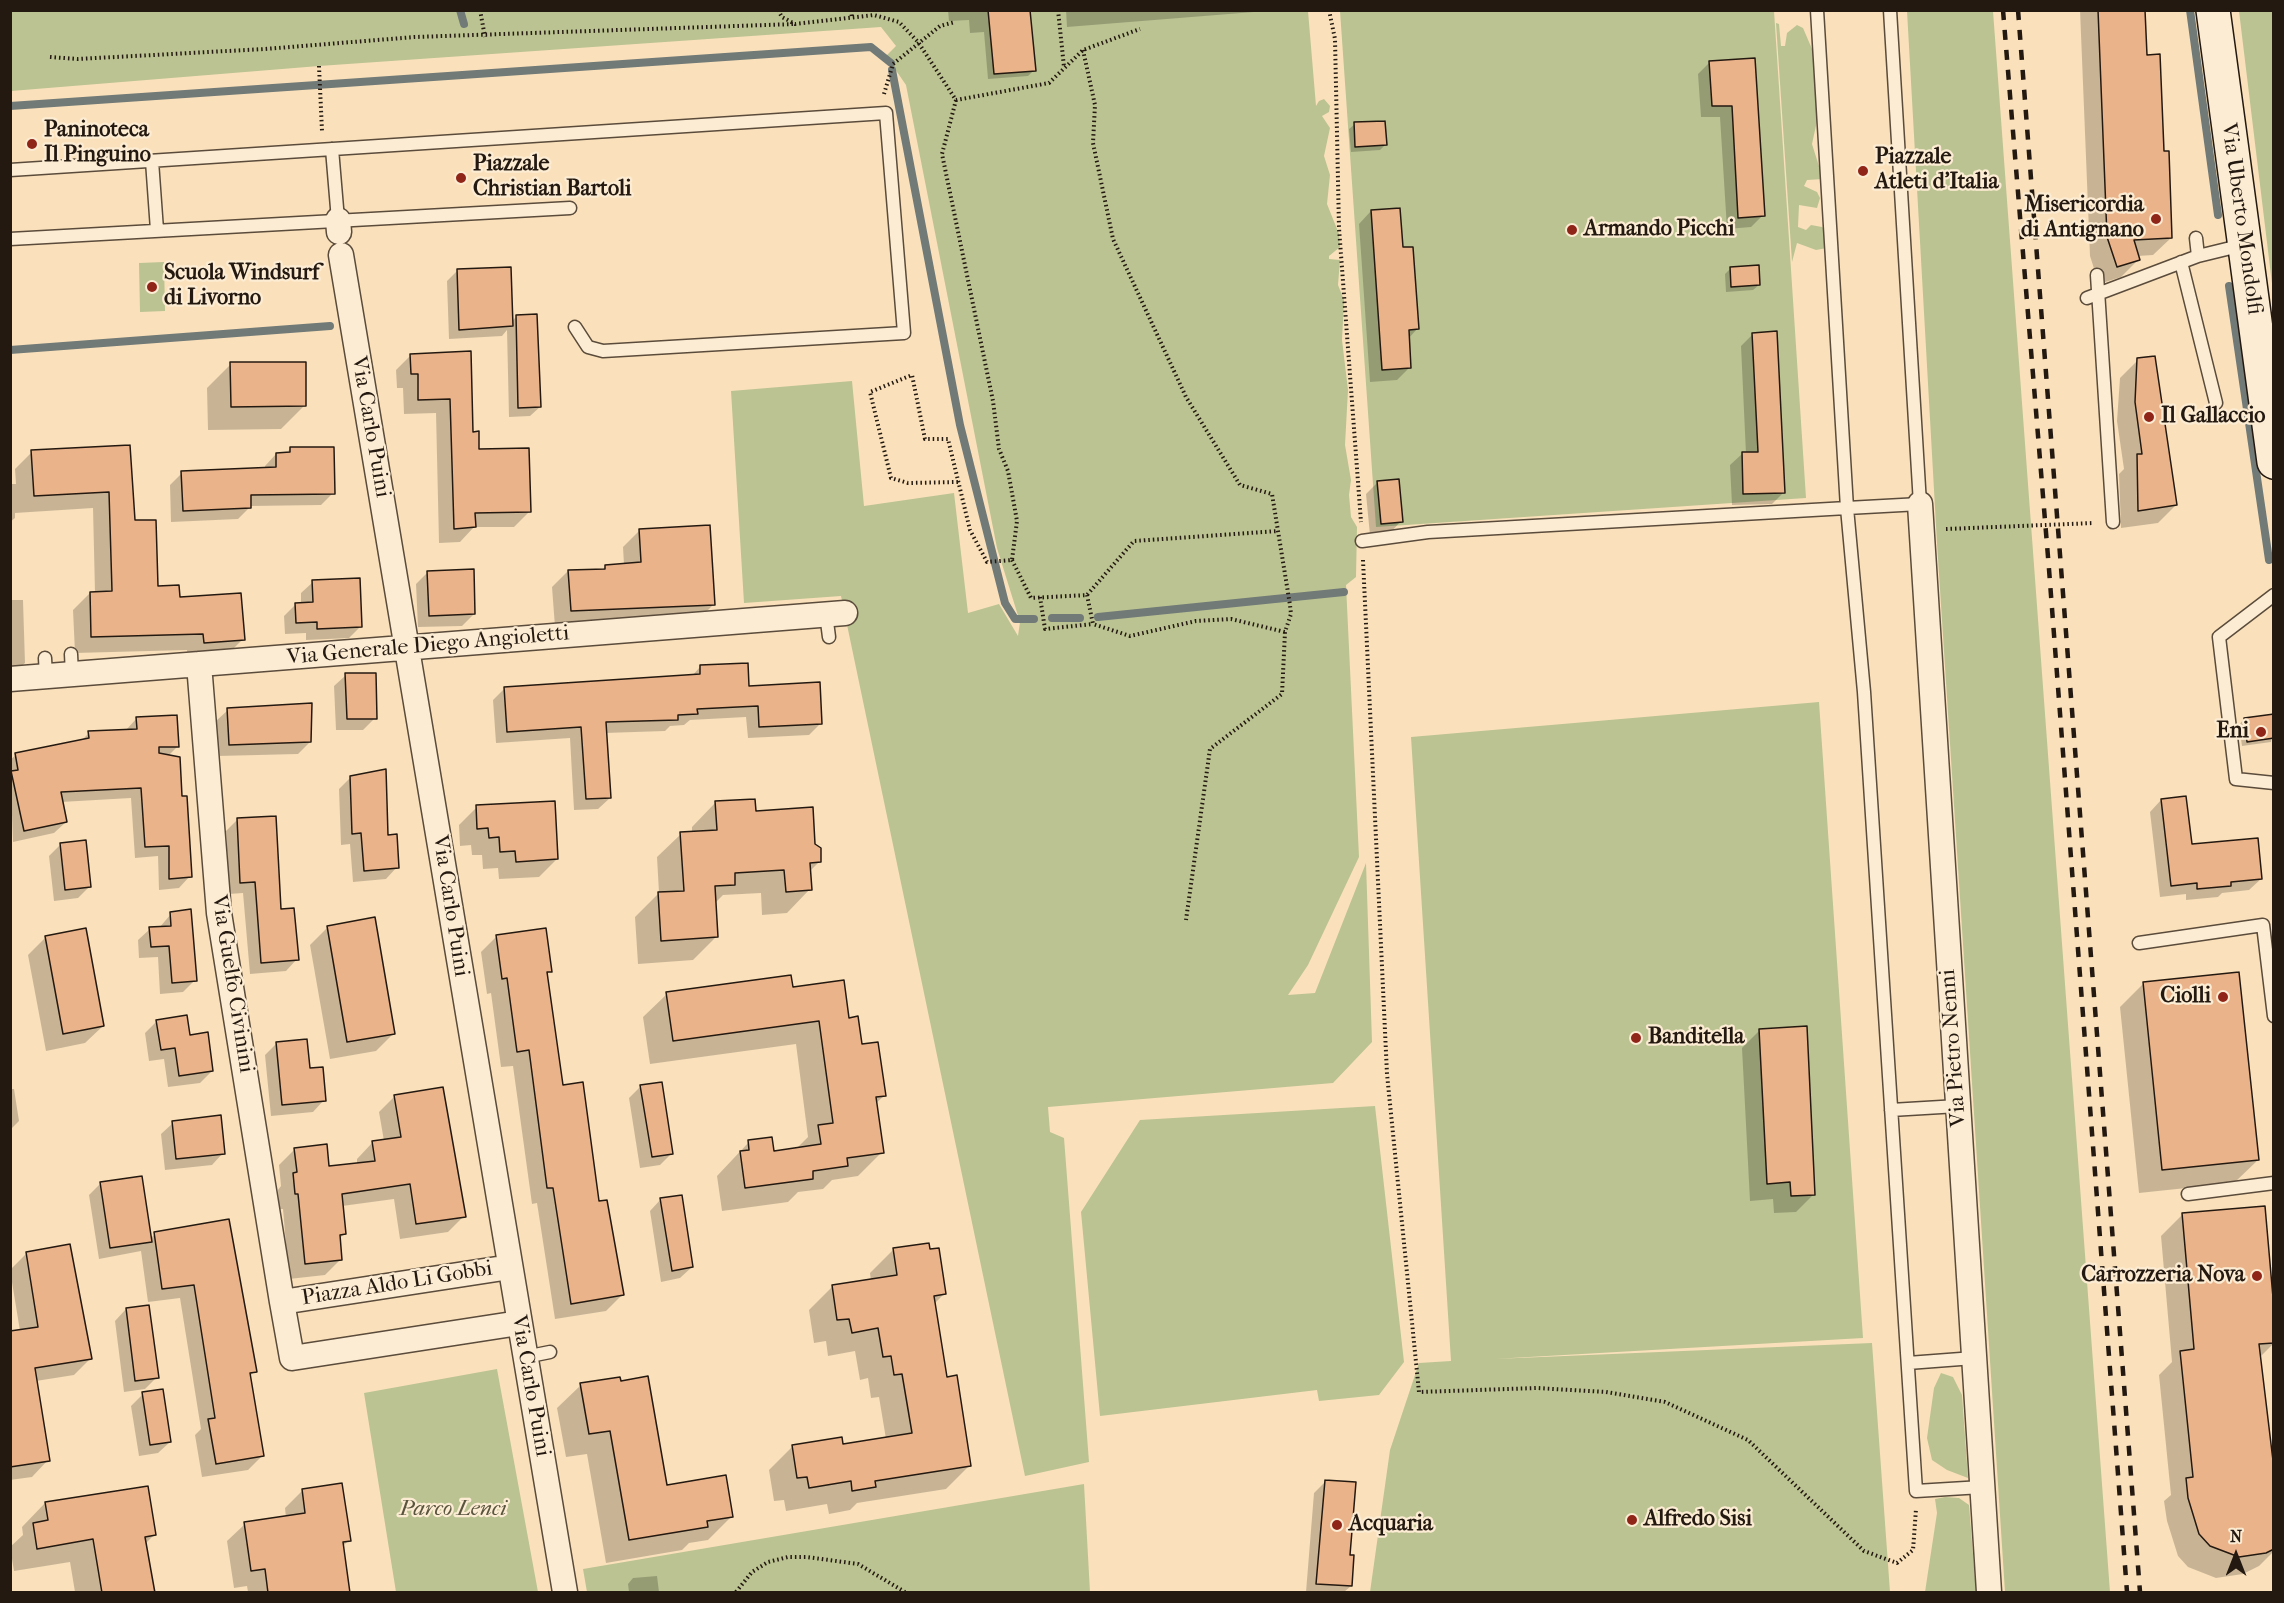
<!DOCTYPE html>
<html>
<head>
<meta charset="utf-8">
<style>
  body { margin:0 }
  #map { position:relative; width:2284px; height:1603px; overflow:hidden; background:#fae1bb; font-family:"IM FELL French Canon",serif }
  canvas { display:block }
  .frame { position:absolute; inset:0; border:12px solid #241910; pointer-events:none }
  .north { position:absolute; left:2206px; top:1525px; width:60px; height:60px; -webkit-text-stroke:4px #fcecd3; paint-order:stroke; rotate:0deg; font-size:16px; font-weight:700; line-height:24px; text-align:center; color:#241910 }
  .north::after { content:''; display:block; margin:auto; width:21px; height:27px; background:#241910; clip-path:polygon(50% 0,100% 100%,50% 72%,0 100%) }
</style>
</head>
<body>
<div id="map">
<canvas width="2284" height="1603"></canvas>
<div class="frame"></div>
<div class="north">N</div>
</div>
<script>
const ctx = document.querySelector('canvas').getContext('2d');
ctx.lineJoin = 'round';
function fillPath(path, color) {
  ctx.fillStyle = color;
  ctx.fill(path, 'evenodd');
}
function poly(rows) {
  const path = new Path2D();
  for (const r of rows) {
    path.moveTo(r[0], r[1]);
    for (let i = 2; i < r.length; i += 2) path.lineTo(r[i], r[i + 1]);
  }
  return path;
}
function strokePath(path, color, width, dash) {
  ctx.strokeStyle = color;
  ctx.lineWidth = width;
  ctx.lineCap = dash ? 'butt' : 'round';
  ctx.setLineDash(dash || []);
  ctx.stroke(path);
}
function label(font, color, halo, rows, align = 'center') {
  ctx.font = font + ' "IM FELL French Canon",serif';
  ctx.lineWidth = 4.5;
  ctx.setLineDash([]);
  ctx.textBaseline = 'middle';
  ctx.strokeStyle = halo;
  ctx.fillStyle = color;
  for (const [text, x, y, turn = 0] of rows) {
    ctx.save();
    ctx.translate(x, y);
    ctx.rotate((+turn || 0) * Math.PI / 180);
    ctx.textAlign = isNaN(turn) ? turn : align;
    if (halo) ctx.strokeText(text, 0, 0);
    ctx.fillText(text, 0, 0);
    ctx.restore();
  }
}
const green = poly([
  [10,11,1308,11,1316,106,1319,101,1324,99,1330,106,1329,112,1322,116,1330,128,1324,156,1330,175,1327,204,1339,234,1340,247,1329,256,1329,259,1340,260,1338,285,1344,300,1342,340,1348,390,1345,445,1351,480,1349,495,1351,517,1357,527,1356,577,1346,585,1359,857,1308,965,1288,995,1315,993,1366,863,1372,1042,1333,1083,1048,1107,1050,1132,1064,1138,1089,1462,1025,1476,841,596,744,603,731,391,852,381,864,506,954,493,968,613,999,604,1018,636,1020,622,997,548,906,85,886,56,896,46,881,27,319,66,11,91],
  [1340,11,1774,11,1806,498,1376,527],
  [1907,11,1993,11,2110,1592,2005,1592,1937,543],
  [2239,11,2273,11,2273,292],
  [1776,23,1779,24,1781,46,1785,46,1787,33,1797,25,1803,28,1812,49,1816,66,1817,121,1812,144,1823,179,1807,180,1804,186,1817,192,1820,198,1817,208,1799,205,1798,227,1806,230,1811,225,1822,227,1835,237,1832,247,1816,250,1797,243,1792,262],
  [164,262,165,311,140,312,139,263],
  [1819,702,1863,1338,1494,1359,1872,1343,1890,1592,1370,1592,1390,1450,1419,1363,1451,1361,1411,737],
  [1375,1106,1404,1362,1379,1395,1319,1401,1317,1390,1100,1416,1081,1212,1140,1120],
  [497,1369,538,1592,396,1592,364,1393],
  [1941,1373,1953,1377,1962,1395,1968,1478,1947,1470,1932,1460,1927,1438,1934,1388],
  [1084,1484,1090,1592,587,1592,583,1569],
  [1945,1497,1959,1498,1969,1505,1976,1592,1925,1592,1937,1513,1935,1499]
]);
const shadow = poly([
  [948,10,1029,10,1034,70,1028,76,988,79,984,32,970,33,969,20,949,21],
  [1066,10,1279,10,1067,27],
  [2080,10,2143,10,2145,56,2163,152,2171,238,2153,255,2138,256,2139,259,2121,277,2099,284,2090,256],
  [1754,60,1763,215,1751,227,1727,229,1720,117,1701,117,1698,74,1710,62],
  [1355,124,1385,145,1380,150,1351,152,1349,129],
  [1371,211,1401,249,1417,329,1408,339,1410,367,1397,380,1370,382,1359,224],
  [1731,268,1759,285,1753,290,1726,292,1725,274],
  [457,271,512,321,517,316,540,407,530,416,509,417,507,330,502,336,449,339,447,281],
  [1753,334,1784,492,1772,504,1732,505,1730,465,1742,454,1746,454,1741,346],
  [469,353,472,433,478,451,529,512,514,527,474,527,460,542,439,543,436,413,404,414,403,388,397,388,396,370,411,355],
  [2138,360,2176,505,2158,523,2121,528,2119,474,2124,469,2117,421,2120,378],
  [231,364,305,405,281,429,208,430,207,388],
  [129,446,134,522,156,587,243,639,226,656,188,659,187,650,75,653,73,610,90,593,95,593,93,508,15,513,15,518,10,522,10,484,16,484,15,469,32,452],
  [290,449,333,493,321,505,251,506,238,519,171,522,170,485,182,473,265,469,265,466,276,454,285,454],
  [1377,483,1401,521,1390,533,1370,535,1366,494],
  [639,531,713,605,697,621,555,627,552,587,568,571,602,570,606,566,624,565,623,547],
  [428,572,474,614,462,626,418,627,416,584],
  [313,582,361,626,349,638,306,640,306,633,285,634,284,616,296,604,301,604,301,593],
  [10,600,23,600,25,663,10,675],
  [700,667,821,723,809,735,748,738,746,717,690,720,684,725,670,726,665,731,605,733,610,798,598,809,574,810,570,738,496,743,493,700,505,688,691,677],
  [346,675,375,718,363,730,336,730,334,686],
  [228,710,310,742,298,754,218,756,216,721],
  [2274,715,2271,742,2242,746,2239,725,2244,719],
  [137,718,178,746,168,756,180,798,190,876,179,888,159,890,158,856,135,858,131,798,61,802,66,822,54,833,13,842,10,760,16,755,81,741,89,733,126,730],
  [350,778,386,837,397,867,386,879,353,882,350,844,341,845,339,789],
  [2161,800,2191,845,2261,879,2249,890,2222,893,2218,897,2186,900,2186,894,2160,897,2150,812],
  [715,803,754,813,814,844,819,862,809,872,810,889,787,913,762,915,761,893,723,895,714,904,716,937,693,960,638,964,635,917,659,893,657,857,681,834,692,833,692,827],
  [477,807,557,859,539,877,499,879,498,868,483,869,482,855,472,855,471,845,460,846,459,825],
  [237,820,297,959,286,971,250,974,243,893,229,894,226,831],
  [61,844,89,887,78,898,54,901,49,856],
  [171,914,195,980,183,992,160,994,158,957,139,958,138,940,150,929,159,928],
  [328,927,393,1034,376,1051,330,1059,310,945],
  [497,936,550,971,546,975,561,1086,598,1203,622,1295,606,1311,555,1319,537,1203,532,1204,513,1066,501,1067,491,993,487,994,481,952],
  [46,937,103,1026,85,1043,46,1051,28,955],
  [2143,984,2258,1160,2234,1183,2139,1193,2120,1007],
  [791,989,847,1019,884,1096,875,1104,882,1152,858,1176,832,1180,823,1189,798,1192,788,1202,722,1211,717,1176,749,1142,773,1152,796,1149,808,1137,796,1044,650,1064,643,1017,667,994],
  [157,1021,189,1037,212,1071,200,1083,168,1087,164,1059,149,1061,145,1033],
  [1760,1030,1814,1194,1796,1212,1774,1213,1773,1199,1750,1201,1742,1048],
  [277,1043,308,1070,324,1100,313,1112,271,1116,265,1055],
  [641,1086,672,1153,660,1165,640,1168,629,1098],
  [10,1089,14,1089,19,1121,10,1130],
  [395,1096,464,1216,448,1232,400,1239,394,1199,342,1206,345,1233,339,1239,341,1259,325,1275,289,1279,283,1209,279,1209,278,1190,281,1186,279,1165,295,1149,328,1167,357,1164,357,1159,372,1143,384,1141,379,1112],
  [173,1123,223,1153,212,1165,165,1170,161,1134],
  [100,1184,150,1239,155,1234,228,1220,255,1371,249,1377,262,1456,248,1470,202,1477,195,1435,201,1429,180,1298,148,1302,141,1251,99,1259,89,1195],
  [661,1199,692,1267,680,1278,661,1282,650,1211],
  [2183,1214,2274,1326,2274,1343,2259,1358,2274,1470,2274,1551,2259,1566,2243,1574,2216,1578,2188,1567,2178,1556,2167,1521,2164,1501,2171,1495,2159,1375,2172,1362,2161,1236],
  [893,1250,944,1294,934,1304,946,1378,970,1465,946,1489,857,1503,850,1510,829,1514,827,1504,786,1511,784,1500,774,1501,769,1470,793,1446,841,1446,886,1439,879,1397,871,1398,868,1378,860,1380,855,1351,828,1356,826,1341,814,1343,809,1310,832,1287,871,1281,870,1273],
  [27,1253,90,1359,74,1375,36,1381,48,1460,32,1477,10,1480,10,1333,20,1331,10,1270],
  [126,1309,157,1377,145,1389,124,1392,115,1321],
  [581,1385,665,1487,732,1516,708,1540,689,1543,682,1550,606,1563,587,1454,566,1457,557,1408],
  [143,1394,170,1442,158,1453,139,1456,131,1406],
  [1325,1482,1348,1556,1351,1586,1344,1592,1306,1592,1314,1493],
  [303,1490,349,1540,342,1547,349,1592,248,1592,247,1586,234,1588,227,1541,245,1524,286,1518,285,1508],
  [45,1503,155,1534,145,1544,153,1592,75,1592,70,1562,14,1571,10,1547,23,1535,22,1527],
  [657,1576,659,1592,629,1592,628,1584,633,1578]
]);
const stream = poly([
  [460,10,464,24],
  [2190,10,2218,215],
  [892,70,960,425,1005,603,1015,619,1034,619],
  [10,106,871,47,891,63],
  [2229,286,2269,560],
  [10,350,330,326],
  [1098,617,1344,592],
  [1052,618,1080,618]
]);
const building = poly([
  [988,10,1030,10,1036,71,994,74,988,10],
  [2098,10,2145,10,2147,55,2160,54,2164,151,2169,151,2172,238,2134,240,2140,260,2117,267,2107,237,2098,10],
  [1755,58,1765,216,1738,218,1732,106,1712,106,1709,61,1755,58],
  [1385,121,1387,145,1355,147,1354,122,1385,121],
  [1400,208,1403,247,1413,247,1419,329,1409,330,1411,368,1382,370,1371,210,1400,208],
  [1759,265,1760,285,1731,287,1730,267,1759,265],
  [511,267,513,326,459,330,457,269,511,267],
  [537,314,541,407,518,408,516,315,537,314],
  [1777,331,1785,493,1743,494,1742,452,1758,452,1752,333,1777,331],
  [471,351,473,432,479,431,479,449,529,448,531,512,475,513,476,527,454,529,450,399,418,400,418,374,411,374,410,354,471,351],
  [2155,356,2177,505,2138,511,2137,454,2142,454,2135,402,2137,358,2155,356],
  [230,362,306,362,306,406,231,407,230,362],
  [130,445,135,520,156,520,158,586,179,585,180,597,241,593,245,640,204,643,203,634,91,637,90,592,112,591,109,492,34,496,31,450,130,445],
  [290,447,334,447,335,494,251,495,251,508,183,511,181,471,276,467,276,453,290,452,290,447],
  [1399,479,1403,522,1381,524,1377,481,1399,479],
  [710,525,715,605,571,611,568,570,605,569,605,565,641,562,639,529,710,525],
  [474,569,475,614,429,616,427,571,474,569],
  [360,578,362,627,317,629,317,622,296,623,295,603,313,602,312,580,360,578],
  [748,663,749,686,820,682,822,724,759,727,758,706,697,709,698,714,678,715,678,720,606,722,611,798,586,799,581,727,507,732,504,687,700,674,700,665,748,663],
  [345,673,376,673,377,719,347,719,345,673],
  [312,703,311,742,229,745,227,708,312,703],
  [2274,714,2274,738,2247,742,2244,718,2274,714],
  [177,715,179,747,159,747,159,753,180,757,182,796,187,796,192,877,169,879,169,846,145,847,141,788,61,792,67,822,24,831,11,771,18,770,15,753,89,738,88,731,137,729,136,717,177,715],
  [386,769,388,835,397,834,399,868,364,871,361,833,352,834,350,776,386,769],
  [2186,796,2192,844,2258,838,2262,879,2231,882,2231,886,2197,889,2197,883,2171,886,2161,799,2186,796],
  [755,799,756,811,813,807,815,844,821,848,821,862,810,863,812,890,786,892,784,870,735,873,735,885,715,886,718,937,661,941,658,892,684,891,680,832,717,830,715,801,755,799],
  [555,801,558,859,516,862,515,851,500,852,499,837,489,838,488,828,477,829,476,805,555,801],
  [276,816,281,909,294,908,299,960,261,963,255,882,240,883,237,818,276,816],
  [86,840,91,887,65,890,60,843,86,840],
  [191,909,197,981,172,983,169,946,151,947,149,927,171,926,170,912,191,909],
  [375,917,395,1034,347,1042,327,926,375,917],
  [86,928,104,1026,63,1034,45,936,86,928],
  [546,928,552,972,547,972,563,1085,583,1082,599,1201,607,1200,624,1295,571,1304,553,1188,547,1188,529,1050,517,1052,507,978,502,979,496,935,546,928],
  [2239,972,2259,1160,2162,1170,2143,982,2239,972],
  [791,975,793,987,844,980,849,1018,858,1016,862,1044,878,1042,886,1096,876,1097,884,1153,847,1158,848,1166,813,1171,813,1179,745,1188,740,1151,749,1150,748,1140,772,1137,774,1151,821,1144,818,1125,833,1123,819,1021,673,1041,666,992,791,975],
  [187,1015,190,1035,208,1032,213,1071,179,1076,175,1048,161,1050,156,1020,187,1015],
  [1807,1026,1815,1195,1791,1196,1790,1182,1767,1184,1759,1029,1807,1026],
  [307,1039,310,1068,323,1067,326,1101,282,1105,276,1042,307,1039],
  [662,1082,673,1154,652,1157,640,1085,662,1082],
  [443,1087,466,1217,416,1224,410,1184,342,1194,346,1234,340,1235,342,1260,305,1264,298,1194,295,1194,293,1173,297,1172,294,1148,327,1144,329,1166,375,1161,372,1141,401,1137,394,1095,443,1087],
  [221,1115,225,1154,176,1159,172,1121,221,1115],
  [142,1176,152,1242,110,1248,100,1182,142,1176],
  [682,1195,693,1267,672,1271,660,1198,682,1195],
  [2265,1206,2274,1309,2274,1343,2259,1344,2274,1469,2274,1549,2266,1553,2239,1557,2210,1546,2199,1534,2188,1498,2186,1478,2193,1477,2180,1351,2194,1349,2182,1213,2265,1206],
  [229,1219,257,1372,250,1373,264,1456,216,1464,208,1419,215,1418,194,1285,162,1289,154,1232,229,1219],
  [929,1243,930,1249,939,1248,946,1294,934,1296,947,1377,957,1375,971,1466,875,1481,876,1487,852,1491,851,1481,809,1488,807,1477,797,1478,792,1445,842,1437,843,1444,912,1433,902,1374,894,1375,891,1356,883,1357,878,1328,852,1333,849,1319,837,1320,832,1285,897,1275,893,1248,929,1243],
  [70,1244,92,1359,35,1368,50,1461,10,1467,10,1331,38,1327,26,1252,70,1244],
  [149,1305,159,1378,135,1381,126,1308,149,1305],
  [648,1376,667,1485,726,1475,733,1517,707,1521,708,1527,629,1540,610,1431,589,1434,580,1383,620,1377,621,1381,648,1376],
  [163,1389,171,1442,150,1445,142,1392,163,1389],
  [1325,1480,1356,1482,1350,1555,1354,1555,1352,1586,1316,1584,1325,1480],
  [342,1483,351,1541,343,1542,350,1593,268,1593,265,1569,251,1571,244,1522,305,1513,302,1489,342,1483],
  [148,1486,156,1535,145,1537,155,1593,102,1593,93,1539,37,1549,33,1523,48,1520,45,1502,148,1486]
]);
const path = poly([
  [480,10,485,37],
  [778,10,782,17,795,24,874,15,899,22,918,42,956,100,1049,83,1083,50,1140,29],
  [851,10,852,18],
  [1058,10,1064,67],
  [1329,10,1335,39,1339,228,1361,522],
  [1083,50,1095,105,1093,143,1113,239,1186,397,1240,485,1272,494,1290,605,1291,614,1285,632,1282,694,1210,749,1186,920],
  [50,57,78,59,265,49,415,37,795,24],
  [319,66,322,131],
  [884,94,893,64,940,26,955,22],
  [956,100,942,154,993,401,999,449,1008,471,1017,521,1012,560,987,562,970,530,948,439,925,439,912,375,870,392,891,478,908,483,958,482],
  [1946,529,2094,523],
  [1012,560,1031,598,1087,595,1134,541,1278,531],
  [1363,560,1387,1074,1419,1392,1537,1388,1606,1392,1665,1402,1748,1440,1864,1551,1897,1563,1913,1550,1916,1509],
  [1087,595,1093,624,1130,636,1196,621,1231,619,1285,632],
  [1040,597,1045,629,1093,624],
  [736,1592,752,1572,768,1562,788,1557,807,1557,858,1564,905,1592]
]);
const service = poly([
  [1817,10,1847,508,1920,504,1890,10],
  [332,149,338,220],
  [152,161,157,230],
  [10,170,886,113,904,333,603,351,588,347,575,327],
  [2196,238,2198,256],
  [10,239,570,208],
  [2181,262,2216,403],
  [2097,275,2113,522],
  [2087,298,2198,256,2243,245],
  [1362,541,1428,532,1847,508,1864,692,1916,1491,1982,1487],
  [2274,595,2219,637,2236,779,2274,783],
  [826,614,829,637],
  [71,654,72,674],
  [45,658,46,676],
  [2139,943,2263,925,2274,1016],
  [1891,1110,1958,1106],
  [2188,1194,2274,1183],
  [525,1357,550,1352],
  [1908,1363,1974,1358]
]);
const minor = poly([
  [338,220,339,232],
  [341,255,565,1592],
  [1920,504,1989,1592],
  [199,664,219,913,282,1302],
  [10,679,845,613],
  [510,1267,282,1302,292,1358,519,1323]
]);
const secondary = poly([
  [2213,10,2274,462]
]);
const rail = poly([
  [2003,10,2049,569,2127,1592],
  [2018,10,2140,1592]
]);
const markers = [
  [32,144,6,"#8f2418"],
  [1863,171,6,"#8f2418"],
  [461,178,6,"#8f2418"],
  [2156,219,6,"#8f2418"],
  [1572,230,6,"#8f2418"],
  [152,287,6,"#8f2418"],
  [2149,417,6,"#8f2418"],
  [2261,732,6,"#8f2418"],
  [2223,997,6,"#8f2418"],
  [1636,1038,6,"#8f2418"],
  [2257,1276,6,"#8f2418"],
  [1632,1520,6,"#8f2418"],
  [1337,1525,6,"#8f2418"]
];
const poiNames = [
  ["Paninoteca",44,131],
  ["Il Pinguino",44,156],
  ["Piazzale",1875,158],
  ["Atleti d'Italia",1875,183],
  ["Piazzale",473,165],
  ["Christian Bartoli",473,190],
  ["Misericordia",2144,206,"right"],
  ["di Antignano",2144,231,"right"],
  ["Armando Picchi",1584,230],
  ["Scuola Windsurf",164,274],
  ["di Livorno",164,299],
  ["Il Gallaccio",2161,417],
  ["Eni",2249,732,"right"],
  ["Ciolli",2211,997,"right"],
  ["Banditella",1648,1038],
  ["Carrozzeria Nova",2245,1276,"right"],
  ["Alfredo Sisi",1644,1520],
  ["Acquaria",1349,1525]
];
const streetNames = [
  ["Via Uberto Mondolfi",2241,219,82],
  ["Via Carlo Puini",370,427,80],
  ["Via Generale Diego Angioletti",428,646,-5],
  ["Via Carlo Puini",450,906,81],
  ["Via Guelfo Civinini",232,984,81],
  ["Via Pietro Nenni",1954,1048,-94],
  ["Piazza Aldo Li Gobbi",397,1284,-9],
  ["Via Carlo Puini",530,1386,80]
];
const parkNames = [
  ["Parco Lenci",453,1510]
];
fillPath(green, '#bbc392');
fillPath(shadow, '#0003');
strokePath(stream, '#717a77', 8);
fillPath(building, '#ebb389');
strokePath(building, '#241910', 1.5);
strokePath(service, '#5a4b3b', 15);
strokePath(minor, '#5a4b3b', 27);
strokePath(secondary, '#241910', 36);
strokePath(path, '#241910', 4, [1.5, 3]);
strokePath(service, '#fcecd3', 12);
strokePath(minor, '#fcecd3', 24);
strokePath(secondary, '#fcecd3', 33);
strokePath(rail, '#241910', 4.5, [10, 10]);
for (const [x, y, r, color] of markers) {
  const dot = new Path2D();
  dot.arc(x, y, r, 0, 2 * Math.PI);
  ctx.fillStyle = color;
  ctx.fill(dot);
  strokePath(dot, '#fcecd3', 2);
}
label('bold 22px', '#241910', '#fcecd3', poiNames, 'left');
label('22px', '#241910', '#fcecd3', streetNames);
label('italic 22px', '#59543e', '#fcecd3', parkNames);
</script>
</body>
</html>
